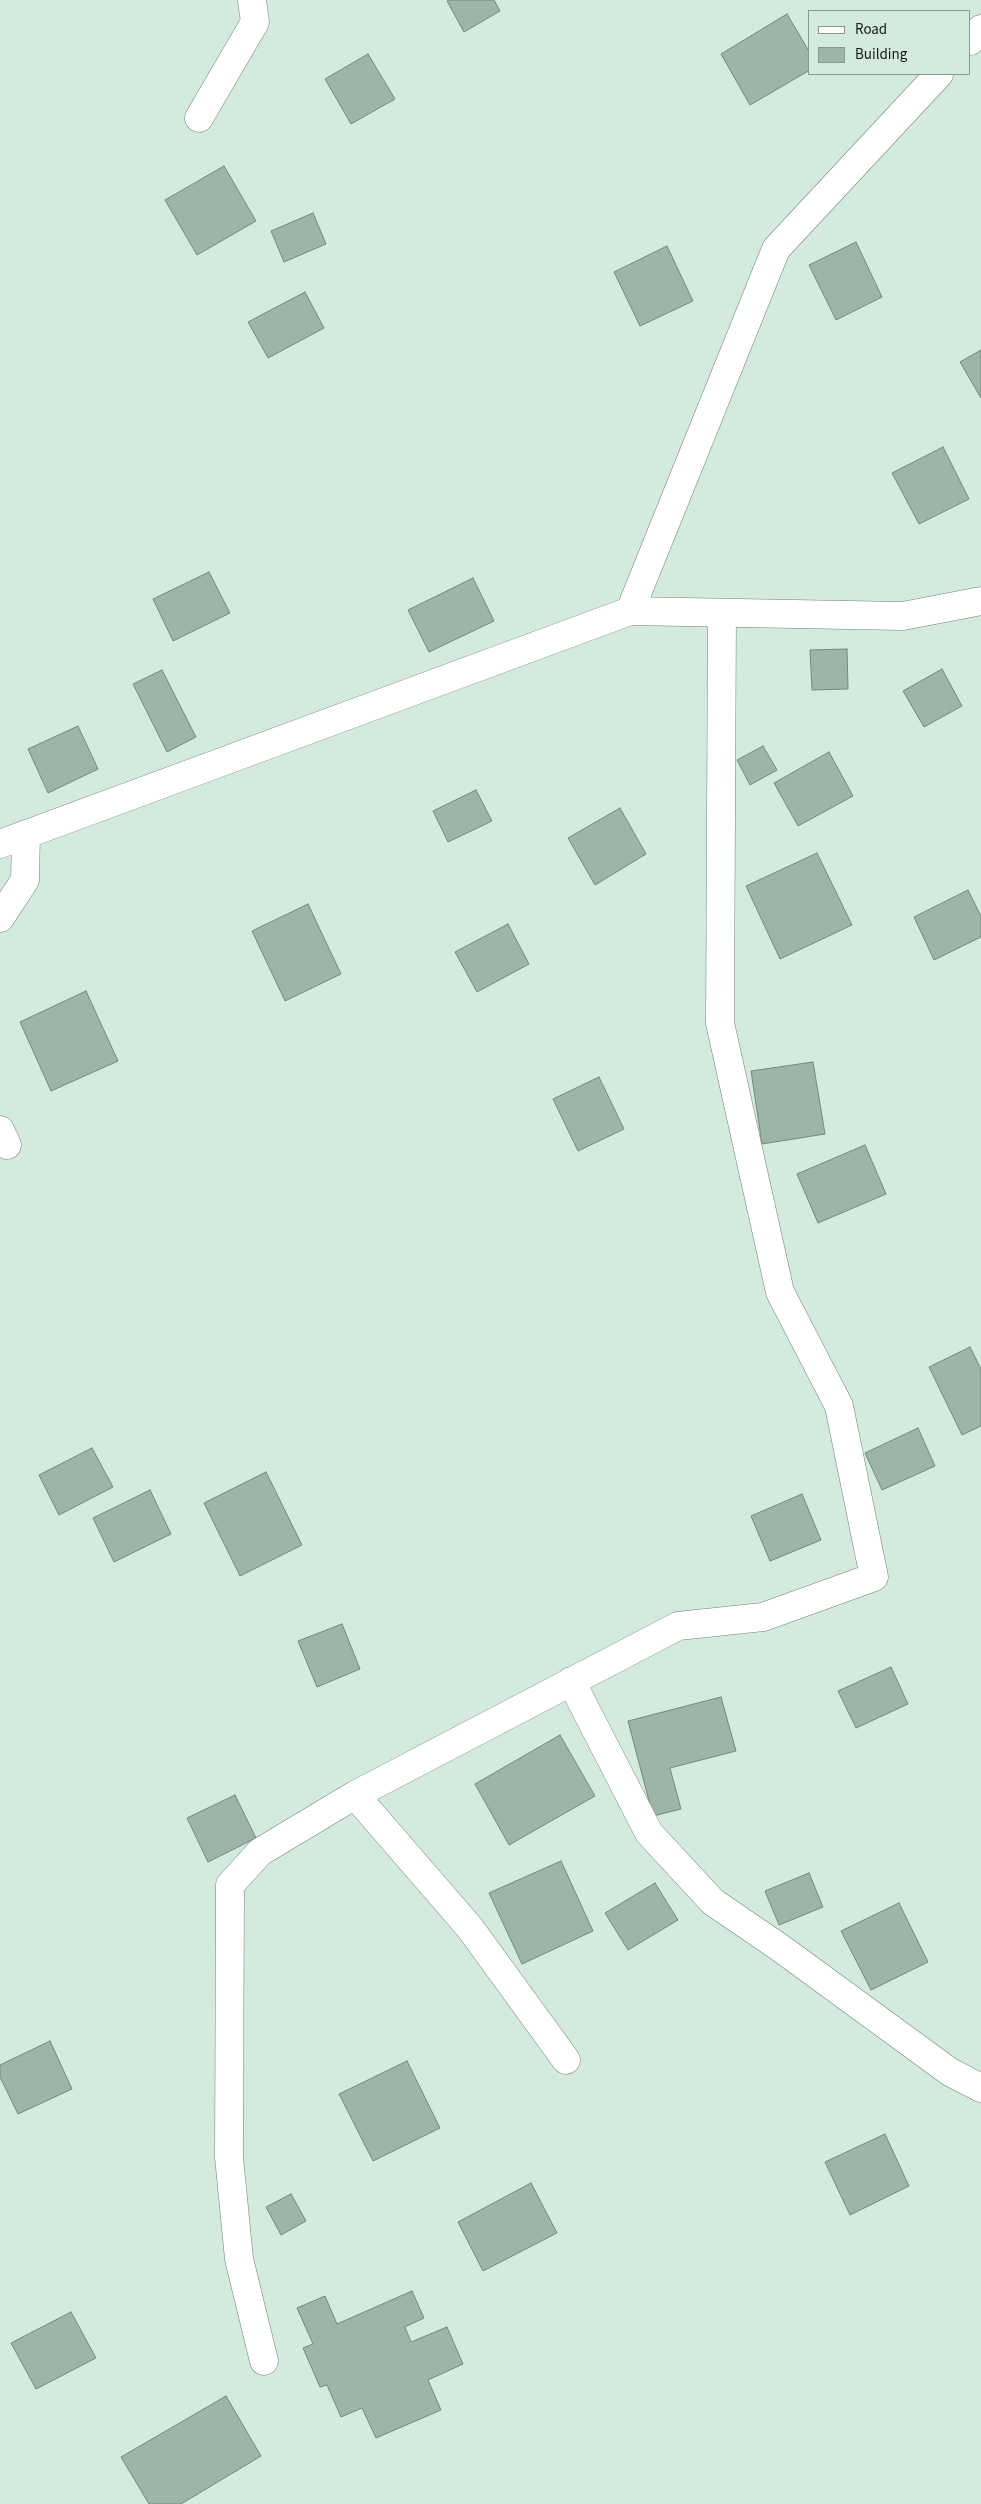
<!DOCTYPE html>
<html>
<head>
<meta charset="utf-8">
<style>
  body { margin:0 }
  #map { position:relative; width:981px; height:2504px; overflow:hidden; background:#d4eade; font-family:"Source Sans 3",sans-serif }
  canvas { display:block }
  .legend { position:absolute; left:808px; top:10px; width:162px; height:65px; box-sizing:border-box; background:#d4eade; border:1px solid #87988f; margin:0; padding:6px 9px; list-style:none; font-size:15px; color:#141c18 }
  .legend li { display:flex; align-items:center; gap:10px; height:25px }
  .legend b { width:25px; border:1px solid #87988f }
</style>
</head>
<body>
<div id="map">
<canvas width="981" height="2504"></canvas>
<ul class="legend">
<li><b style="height:6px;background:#fff"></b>Road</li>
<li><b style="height:14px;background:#9eb4a8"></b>Building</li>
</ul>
</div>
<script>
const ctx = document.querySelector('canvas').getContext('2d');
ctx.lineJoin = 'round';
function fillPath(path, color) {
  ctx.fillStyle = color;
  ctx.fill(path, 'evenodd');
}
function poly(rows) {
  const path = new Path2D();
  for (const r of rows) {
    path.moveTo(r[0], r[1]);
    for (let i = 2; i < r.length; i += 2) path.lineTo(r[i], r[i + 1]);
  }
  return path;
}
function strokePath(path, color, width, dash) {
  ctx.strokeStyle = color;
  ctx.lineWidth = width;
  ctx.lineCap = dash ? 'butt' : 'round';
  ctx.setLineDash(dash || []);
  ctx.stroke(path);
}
const building = poly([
  [449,0,494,0,500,11,464,32,447,1,449,0],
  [787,14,810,53,810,70,750,105,721,54,787,14],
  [368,54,395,99,351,124,325,79,368,54],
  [224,166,256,221,197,255,165,200,224,166],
  [313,213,326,244,284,262,271,231,313,213],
  [856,242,882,297,836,320,809,265,856,242],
  [667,246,693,301,640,326,614,272,667,246],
  [305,292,324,328,268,358,248,322,305,292],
  [981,350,981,398,960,362,981,350],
  [943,447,969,499,919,524,892,473,943,447],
  [209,572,230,613,173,641,153,599,209,572],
  [473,578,494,621,429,652,408,610,473,578],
  [847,649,848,689,812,690,810,650,847,649],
  [942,669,962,706,924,727,903,691,942,669],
  [162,670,196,737,167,752,133,684,162,670],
  [78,726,98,769,48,793,28,749,78,726],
  [763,746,777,770,750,785,737,760,763,746],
  [829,752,853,796,798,826,774,783,829,752],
  [476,790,492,821,448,842,433,811,476,790],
  [620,808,646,854,595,885,568,838,620,808],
  [817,853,852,925,780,959,746,886,817,853],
  [968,890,981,916,981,937,934,960,914,917,968,890],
  [308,904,341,974,285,1001,252,931,308,904],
  [508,924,529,964,477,992,455,952,508,924],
  [86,991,118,1061,51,1091,20,1022,86,991],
  [813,1062,825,1134,762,1144,751,1071,813,1062],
  [599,1077,624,1129,578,1151,553,1099,599,1077],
  [865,1145,886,1194,818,1223,797,1174,865,1145],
  [970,1347,981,1369,981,1426,962,1435,929,1367,970,1347],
  [918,1428,935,1466,882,1490,865,1453,918,1428],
  [92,1448,113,1487,59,1515,39,1475,92,1448],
  [266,1472,302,1545,240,1576,204,1503,266,1472],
  [150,1490,171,1534,114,1562,93,1518,150,1490],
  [802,1494,821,1540,770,1561,751,1516,802,1494],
  [342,1624,360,1669,317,1687,298,1641,342,1624],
  [891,1667,908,1704,856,1728,838,1691,891,1667],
  [721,1697,736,1751,670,1768,681,1809,653,1816,628,1721,721,1697],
  [560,1735,595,1796,509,1845,475,1784,560,1735],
  [235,1795,256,1838,208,1862,187,1818,235,1795],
  [561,1861,593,1931,522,1964,489,1893,561,1861],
  [809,1873,823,1907,779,1925,765,1891,809,1873],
  [655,1883,678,1920,628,1950,605,1913,655,1883],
  [899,1903,928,1962,871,1990,841,1931,899,1903],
  [50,2041,72,2089,18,2114,0,2077,0,2065,50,2041],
  [407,2061,440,2128,373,2161,339,2094,407,2061],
  [885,2134,909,2186,850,2215,825,2162,885,2134],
  [531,2183,557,2233,483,2271,458,2222,531,2183],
  [291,2194,306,2221,281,2235,266,2207,291,2194],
  [412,2291,424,2318,405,2327,411,2342,447,2327,463,2364,428,2380,441,2410,376,2438,362,2408,341,2417,327,2385,320,2387,303,2348,313,2344,297,2308,325,2296,337,2324,412,2291],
  [71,2312,96,2358,36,2389,11,2343,71,2312],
  [226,2396,261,2456,181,2504,149,2504,121,2457,226,2396]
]);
const minor = poly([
  [970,41,981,29],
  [199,118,255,22,252,0],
  [630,611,776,249,939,74],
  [0,844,630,611,903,616,981,601],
  [0,918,25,880,26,834],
  [0,1130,7,1145],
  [571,1681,649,1833,713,1902,779,1947,950,2072,981,2088],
  [355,1795,470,1928,566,2060],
  [264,2361,239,2259,229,2157,230,1885,260,1852,355,1795,678,1626,763,1617,874,1577,839,1406,780,1292,720,1023,722,613]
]);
fillPath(building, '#9eb4a8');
strokePath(building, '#73887c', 1);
strokePath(minor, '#6f8479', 29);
strokePath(minor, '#fff', 28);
</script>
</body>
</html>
